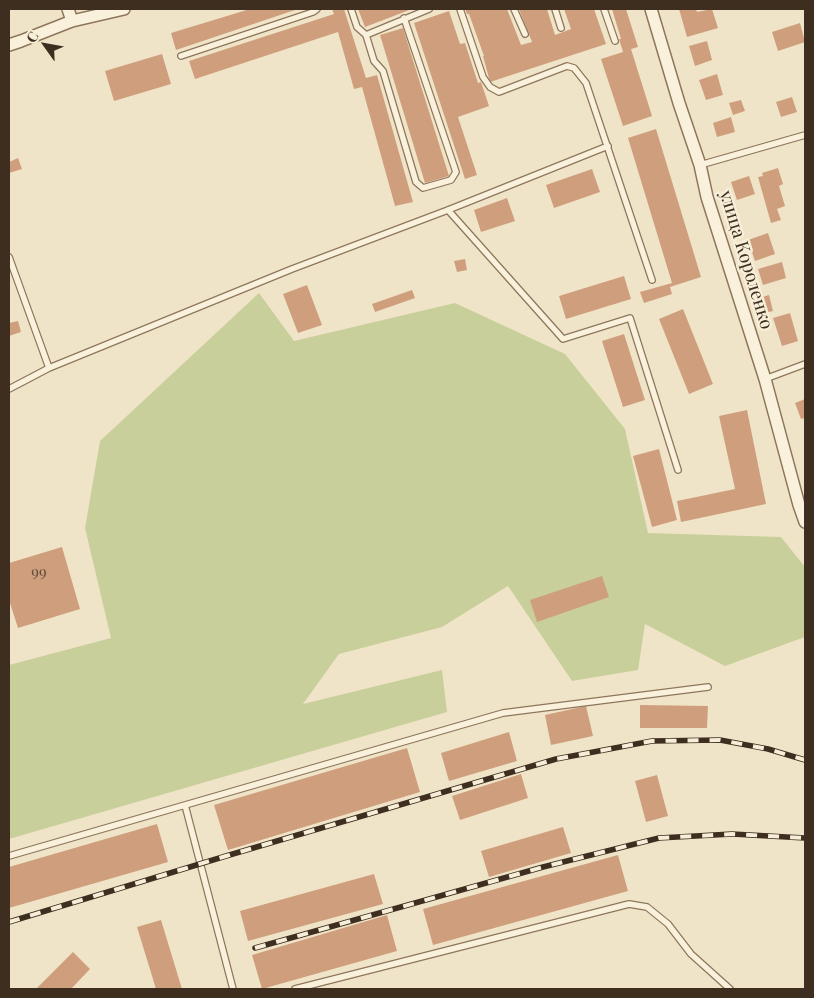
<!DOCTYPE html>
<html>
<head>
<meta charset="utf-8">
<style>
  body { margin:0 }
  #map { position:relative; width:814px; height:998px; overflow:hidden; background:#f0e4c8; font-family:"Playfair Display",serif }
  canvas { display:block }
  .frame { position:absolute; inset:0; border:10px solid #3d2e20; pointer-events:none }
  .north { position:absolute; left:20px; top:20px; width:50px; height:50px; -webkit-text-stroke:4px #f7eed8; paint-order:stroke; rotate:302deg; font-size:14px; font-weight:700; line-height:20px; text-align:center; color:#3d2e20 }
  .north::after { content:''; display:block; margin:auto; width:18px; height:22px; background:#3d2e20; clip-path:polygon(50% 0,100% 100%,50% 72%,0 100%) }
</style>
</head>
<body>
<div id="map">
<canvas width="814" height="998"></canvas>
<div class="frame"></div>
<div class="north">С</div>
</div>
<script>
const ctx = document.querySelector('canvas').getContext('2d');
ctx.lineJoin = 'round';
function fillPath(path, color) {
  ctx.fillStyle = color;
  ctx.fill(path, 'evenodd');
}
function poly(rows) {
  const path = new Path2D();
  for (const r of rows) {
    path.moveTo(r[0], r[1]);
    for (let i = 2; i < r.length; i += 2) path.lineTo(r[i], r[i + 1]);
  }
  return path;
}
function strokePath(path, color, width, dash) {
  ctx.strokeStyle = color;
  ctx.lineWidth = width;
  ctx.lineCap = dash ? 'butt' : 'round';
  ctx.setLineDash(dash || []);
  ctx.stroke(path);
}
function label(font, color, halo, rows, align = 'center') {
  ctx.font = font + ' "Playfair Display",serif';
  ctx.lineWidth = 5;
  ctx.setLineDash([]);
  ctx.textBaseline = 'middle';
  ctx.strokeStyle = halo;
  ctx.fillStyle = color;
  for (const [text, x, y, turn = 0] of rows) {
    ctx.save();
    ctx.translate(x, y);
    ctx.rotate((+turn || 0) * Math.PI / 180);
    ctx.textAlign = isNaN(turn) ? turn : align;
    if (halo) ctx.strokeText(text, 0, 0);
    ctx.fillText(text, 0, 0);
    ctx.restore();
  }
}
const green = poly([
  [259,293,294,341,455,303,565,354,625,429,648,533,781,537,805,567,805,637,725,666,645,624,638,670,572,681,508,586,442,627,339,654,303,704,442,670,447,712,9,839,9,665,111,638,85,528,100,441]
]);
const building = poly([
  [250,9,298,9,176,50,171,33],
  [332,9,344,9,366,78,377,75,413,202,395,206,362,87,354,89,338,32,195,79,189,61,334,14],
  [358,9,412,9,365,27],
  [465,9,507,9,521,45,532,42,519,9,547,9,555,35,571,29,564,9,594,9,606,44,490,82,483,56,484,56,469,14,467,14],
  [612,9,626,9,638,47,631,49,652,116,623,126,601,59,623,52,619,39,621,39],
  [679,9,696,9,697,12,712,9,718,28,687,37],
  [449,11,460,44,465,43,478,83,481,82,489,106,458,117,477,175,465,179,414,23],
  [800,23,805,42,778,51,772,32],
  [403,28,449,176,425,183,380,35],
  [707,41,712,60,695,66,689,46],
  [162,54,171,84,114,101,105,71],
  [717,74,723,95,706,100,699,80],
  [792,97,797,112,781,117,776,102],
  [741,100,745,111,733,115,729,103],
  [731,117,735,132,717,137,713,123],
  [656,129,701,277,670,287,672,294,644,303,640,292,672,283,628,138],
  [18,158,22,169,9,173,9,162],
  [778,168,783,184,779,186,785,206,777,209,781,220,771,223,758,177,763,176,762,173],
  [592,169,600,192,554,208,546,185],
  [749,176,755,194,737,200,731,182],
  [507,198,515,221,481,232,474,210],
  [768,233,775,254,755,261,748,240],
  [465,259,467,270,457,272,454,261],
  [782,262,786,278,763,285,758,269],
  [624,276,631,299,566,319,559,296],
  [307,285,322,325,298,333,283,294],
  [412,290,415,298,375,312,372,304],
  [769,295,773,311,757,315,753,300],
  [683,309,713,384,689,394,659,319],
  [790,313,798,341,782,346,773,318],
  [18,321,21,332,9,336,9,323],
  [624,334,645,400,623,407,602,341],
  [805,399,805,418,801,419,795,403],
  [747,410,766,504,681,522,677,501,735,489,719,416],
  [659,449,677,520,652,527,633,456],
  [62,547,80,609,18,628,9,600,9,563],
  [602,576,609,597,537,622,530,600],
  [640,705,708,706,707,728,640,728],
  [586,706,593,736,551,745,545,715],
  [509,732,517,761,449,781,441,753],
  [407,748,420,792,228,850,214,805],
  [521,774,528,798,460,820,452,796],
  [657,775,668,816,646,822,635,781],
  [157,824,168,862,9,908,9,867],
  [563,827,571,853,489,877,481,851],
  [618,855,628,891,433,945,423,909],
  [374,874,383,904,248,941,240,911],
  [387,915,397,951,262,989,252,955],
  [161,920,182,989,156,989,137,927],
  [73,952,90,969,71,989,36,989]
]);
const service = poly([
  [351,9,357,27,366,35,374,61,383,71,416,182,423,188,451,180,456,172,404,18],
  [460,9,483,77,490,87,499,92,567,66,574,68,586,83,652,280],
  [514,9,525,34],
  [555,9,561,28],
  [604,9,615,41],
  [366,35,429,9],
  [181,56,313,12,317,9],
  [700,165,805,135],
  [448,210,563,339,630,318,678,470],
  [9,257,49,368],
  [765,379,805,364],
  [9,389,49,368,292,269,448,210,608,146],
  [185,805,233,989],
  [9,856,503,713,708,687],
  [295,989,629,904,647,907,668,924,691,954,730,989]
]);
const minor = poly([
  [68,9,72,21],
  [651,9,679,103,700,165,707,197,765,379,799,505,805,522],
  [9,45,21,41,72,21,124,9]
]);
const rail = poly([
  [9,922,226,856,556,759,652,741,720,740,768,749,805,760],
  [255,948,543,867,659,838,732,834,805,838]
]);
const numberNames = [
  ["99",39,572]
];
const streetNames = [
  ["улица Короленко",746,260,73]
];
fillPath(green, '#c9cf9b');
fillPath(building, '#cf9f7d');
strokePath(service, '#8d765c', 8);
strokePath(minor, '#8d765c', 14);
strokePath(service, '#faf1dc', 5.5);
strokePath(minor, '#faf1dc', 11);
strokePath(rail, '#3d2e20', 5.5);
strokePath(rail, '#f7eed8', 4, [11]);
label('15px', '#624a37', null, numberNames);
label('18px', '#3d2e20', '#f7eed8', streetNames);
</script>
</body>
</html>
